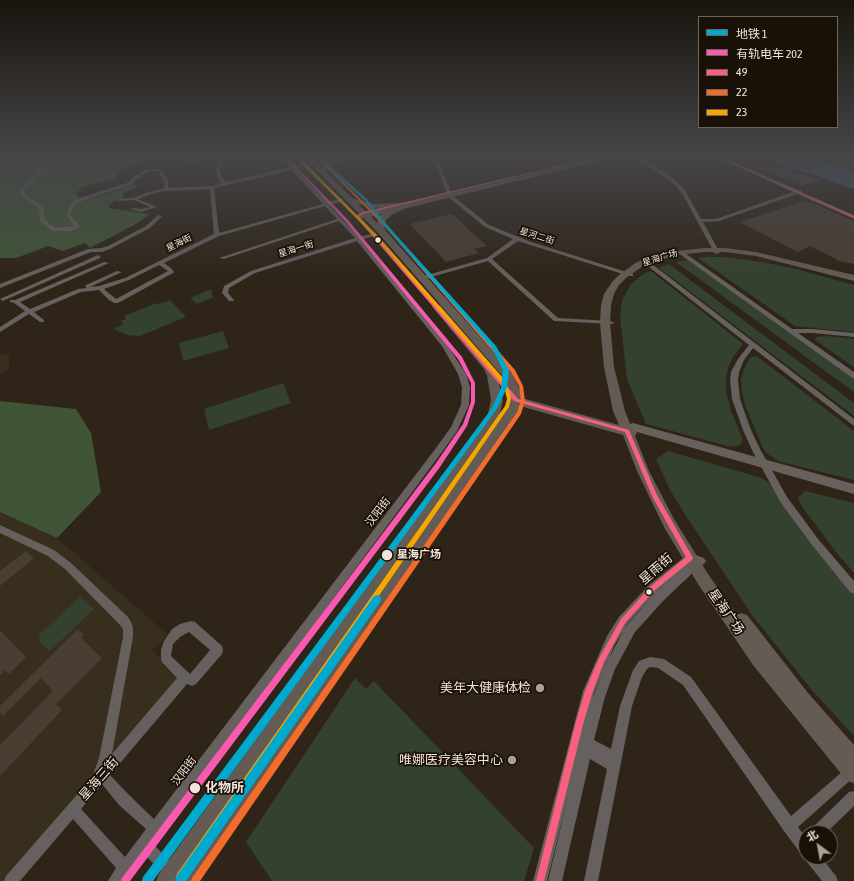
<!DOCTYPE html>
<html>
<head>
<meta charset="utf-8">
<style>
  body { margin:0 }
  #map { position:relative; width:854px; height:881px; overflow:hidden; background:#2e2418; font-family:"Asap Condensed","Noto Sans SC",sans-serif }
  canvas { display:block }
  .legend { position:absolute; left:698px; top:16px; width:140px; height:112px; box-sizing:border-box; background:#191007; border:1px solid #70655a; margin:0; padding:5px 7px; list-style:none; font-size:12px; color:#f2e5d7 }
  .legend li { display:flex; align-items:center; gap:8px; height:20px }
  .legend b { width:20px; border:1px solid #70655a }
  .north { position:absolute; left:798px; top:825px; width:40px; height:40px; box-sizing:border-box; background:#191007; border:1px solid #70655a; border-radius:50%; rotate:328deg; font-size:11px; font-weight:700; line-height:16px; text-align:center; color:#f2e5d7 }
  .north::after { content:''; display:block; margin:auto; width:14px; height:18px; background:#ada194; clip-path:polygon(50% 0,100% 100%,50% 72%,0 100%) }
</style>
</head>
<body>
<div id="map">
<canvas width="854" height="881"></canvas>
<ul class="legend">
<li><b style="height:5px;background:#00a9ce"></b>地铁 1</li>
<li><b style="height:5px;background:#f75aaf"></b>有轨电车 202</li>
<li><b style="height:5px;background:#f8607d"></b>49</li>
<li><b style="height:5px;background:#f36c2b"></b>22</li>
<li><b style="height:5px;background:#f7a600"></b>23</li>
</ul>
<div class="north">北</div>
</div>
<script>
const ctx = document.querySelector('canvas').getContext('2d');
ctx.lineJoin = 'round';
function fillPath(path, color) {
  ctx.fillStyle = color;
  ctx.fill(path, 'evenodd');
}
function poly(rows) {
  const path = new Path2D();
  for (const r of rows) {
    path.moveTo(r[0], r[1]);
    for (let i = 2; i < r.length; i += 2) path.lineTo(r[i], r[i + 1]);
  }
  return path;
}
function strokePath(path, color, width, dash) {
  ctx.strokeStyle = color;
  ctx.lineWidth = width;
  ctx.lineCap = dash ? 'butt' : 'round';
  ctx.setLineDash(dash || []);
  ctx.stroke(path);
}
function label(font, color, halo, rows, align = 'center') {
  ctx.font = font + ' "Asap Condensed","Noto Sans SC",sans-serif';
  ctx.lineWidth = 3.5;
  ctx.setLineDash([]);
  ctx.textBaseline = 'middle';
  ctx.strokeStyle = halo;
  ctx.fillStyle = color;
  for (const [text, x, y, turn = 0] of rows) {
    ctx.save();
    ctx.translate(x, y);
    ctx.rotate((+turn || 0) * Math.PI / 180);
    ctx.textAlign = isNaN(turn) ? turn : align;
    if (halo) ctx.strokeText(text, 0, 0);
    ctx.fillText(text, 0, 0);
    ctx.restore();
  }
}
const education = poly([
  [0,354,9,355,9,370,0,374],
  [0,512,57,538,168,635,152,650,175,672,176,676,176,681,8,881,0,881]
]);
const green = poly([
  [705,257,724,257,762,262,796,269,854,285,854,332,795,326,698,258],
  [688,260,854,378,854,392,676,262],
  [669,264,854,403,854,416,659,268],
  [651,271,743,344,733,357,728,368,726,381,727,395,731,411,742,438,742,442,740,445,731,447,646,424,627,379,620,316,622,300,631,284,643,274],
  [211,289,212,295,214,297,197,304,190,298],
  [170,300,186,317,140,336,127,335,113,329,123,324,121,321,126,319,124,316,157,303,159,304],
  [223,331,229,348,183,361,179,343],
  [826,336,854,339,854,367,815,340,816,337],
  [755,356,758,357,854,431,854,480,781,462,769,455,764,450,746,408,742,392,741,379,744,369,750,358],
  [283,383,291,403,209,430,204,409],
  [668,451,762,478,769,483,823,558,854,595,854,736,811,689,752,615,684,513,670,490,656,459],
  [805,491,854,503,854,573,836,552,803,508,798,498],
  [80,597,94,609,50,651,40,643,39,635],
  [355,678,366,689,374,681,534,848,524,881,272,881,246,842]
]);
const forest = poly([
  [0,156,149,156,138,160,142,163,127,167,119,172,115,179,82,187,76,194,79,197,91,198,116,191,135,183,138,187,124,193,123,198,109,204,109,208,150,214,134,225,90,248,85,243,63,251,48,246,16,258,0,258],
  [0,401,76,409,91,433,101,492,57,538,0,512]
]);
const water = poly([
  [753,156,807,156,847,168,854,170,854,189,822,178]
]);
const building = poly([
  [774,166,783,169,786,168,796,172,820,180,802,186,763,169],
  [803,201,809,203,811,202,854,221,854,264,838,261,836,259,810,246,798,252,740,222],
  [452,214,487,246,474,249,479,253,446,262,410,224],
  [26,551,34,558,0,586,0,571],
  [78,629,84,635,81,638,102,658,56,704,62,710,0,776,0,745,53,691,41,678,3,716,0,712,0,706],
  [0,630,26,657,9,674,5,670,0,675]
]);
const minor = poly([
  [208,156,214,156,183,165,181,164,208,156],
  [219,156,223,156,220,171,222,178,226,182,290,167,280,156,284,156,294,167,308,164,308,166,296,169,327,202,343,199,343,201,329,205,359,237,376,233,376,235,361,240,446,343,466,374,470,387,469,405,457,431,442,452,152,843,185,876,187,881,170,881,144,854,124,881,108,881,116,868,73,819,20,881,4,881,6,876,95,774,94,772,99,758,123,637,123,629,120,625,65,569,48,556,0,533,0,525,54,550,71,563,128,617,132,624,133,628,133,637,112,754,177,678,162,662,161,658,161,650,164,641,172,629,180,624,191,621,195,622,222,646,223,650,222,654,196,684,192,686,187,684,110,775,129,795,154,819,436,448,451,427,461,405,462,387,458,374,442,346,357,241,255,273,229,288,228,293,234,300,233,301,229,301,222,293,224,286,251,271,355,238,339,221,224,259,219,258,337,219,325,206,219,236,164,263,171,268,174,272,173,273,118,303,114,303,109,300,99,290,81,292,34,312,44,320,44,322,40,322,29,314,0,332,0,327,25,311,14,303,10,302,10,300,15,300,104,262,109,263,20,302,30,309,78,289,87,288,85,286,86,285,117,271,122,272,90,287,99,286,125,278,214,234,210,189,165,191,151,194,138,199,157,207,141,212,130,209,132,208,141,209,150,207,134,200,118,201,118,199,133,198,148,192,163,189,165,182,158,171,150,171,137,179,131,185,87,199,76,204,70,214,80,227,79,228,71,231,52,231,40,221,39,209,21,196,20,190,45,163,49,164,24,190,25,194,43,207,45,220,55,228,74,226,66,214,72,202,83,197,127,183,133,177,147,169,161,169,169,182,168,188,212,186,222,183,218,178,216,171,219,156],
  [292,170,323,204,219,233,214,188,292,170],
  [159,265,168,271,116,299,104,289,129,280,159,265],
  [189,632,210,650,190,674,171,656,173,644,180,637,189,632],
  [102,784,119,805,146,829,125,857,81,809,102,784],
  [349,156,355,156,331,165,326,168,325,174,321,173,322,168,327,163,349,156],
  [430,156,434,156,442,169,452,195,489,225,531,242,633,274,633,276,629,276,518,241,492,259,558,318,611,321,614,323,613,324,554,321,488,261,424,279,420,279,420,277,487,258,513,239,485,227,448,197,438,169,430,156],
  [630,156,635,156,663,171,680,184,686,192,701,219,716,219,793,192,714,156,719,156,798,190,802,190,801,192,854,215,854,219,797,194,719,221,703,222,720,253,715,254,682,193,676,186,659,173,630,156],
  [817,156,823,156,854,166,854,168,817,156],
  [158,215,162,216,150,228,112,248,102,252,91,252,0,288,0,284,88,249,101,248,108,246,146,226,158,215],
  [678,251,682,251,792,329,813,329,854,333,854,337,813,333,798,333,854,372,854,379,678,253,678,251],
  [98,255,101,257,100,258,5,300,3,301,0,299,98,255],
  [644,261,648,261,854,419,854,426,753,348,744,360,739,372,738,380,740,399,751,430,760,449,787,497,818,539,854,581,854,594,850,592,812,545,781,503,753,452,743,430,732,399,730,380,731,372,738,359,749,345,644,263,644,261],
  [690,553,704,558,706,561,704,564,701,565,664,600,635,632,615,669,605,697,594,740,611,749,620,706,633,670,639,661,650,657,664,659,691,677,791,816,850,765,854,763,854,777,798,827,806,838,806,857,821,857,836,876,838,881,822,881,807,862,805,857,806,856,801,854,784,831,683,685,658,668,650,667,647,669,642,677,632,706,598,881,584,881,607,769,590,759,562,881,548,881,569,792,547,881,533,881,583,691,607,636,619,617,649,585,687,555,690,553],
  [685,568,656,592,627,624,607,662,592,700,595,691,615,644,627,625,657,591,685,568],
  [854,791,854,806,826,833,810,833,812,828,849,792,854,791]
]);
const major = poly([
  [610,156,619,156,366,218,357,218,354,216,610,156],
  [633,423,854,484,854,494,630,430,628,427,630,424,633,423]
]);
const highway = poly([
  [303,156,310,156,352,198,374,204,398,203,404,205,404,209,393,214,386,220,384,227,386,231,512,373,519,388,522,398,619,425,613,411,604,367,600,323,601,305,604,294,612,282,620,274,637,262,676,251,705,248,725,248,756,252,854,275,854,281,756,256,725,252,705,252,676,255,643,266,626,278,619,285,614,294,611,305,610,323,614,367,625,411,632,429,635,430,637,433,635,436,649,471,674,519,708,574,737,615,741,613,747,615,808,693,854,745,854,783,847,781,753,665,698,584,664,527,637,471,623,435,520,406,517,412,198,881,156,881,159,874,487,419,491,400,487,375,484,369,434,309,432,307,434,305,440,305,493,367,497,375,503,400,498,422,508,408,510,400,505,394,509,391,504,378,379,234,303,156],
  [358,204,374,208,394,207,387,210,379,217,377,223,358,204]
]);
const bus1 = poly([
  [601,156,605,156,364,214,359,216,518,399,629,430,657,495,693,558,692,560,655,590,625,623,604,662,593,691,584,721,544,881,536,881,576,721,585,691,599,658,621,619,651,586,686,557,653,498,625,432,514,401,355,216,363,212,601,156],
  [715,156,718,156,854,216,854,218,715,156]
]);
const bus2 = poly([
  [315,156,317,156,388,226,515,370,523,386,525,401,521,414,200,881,191,881,192,878,517,412,521,401,519,386,511,372,386,228,315,156]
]);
const bus3 = poly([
  [300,160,302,160,378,236,504,379,509,390,511,399,509,407,183,880,179,881,177,880,176,877,177,874,505,406,507,399,505,390,500,381,376,238,300,162,300,160]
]);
const tram1 = poly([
  [284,156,286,156,348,220,462,357,475,383,475,402,467,426,440,467,130,881,121,881,122,878,436,463,463,424,471,402,471,383,458,359,346,222,284,156]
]);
const metro1 = poly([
  [315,156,319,156,367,199,388,226,496,346,509,370,507,388,496,410,153,881,142,881,143,877,492,408,501,388,503,370,492,348,386,228,365,201,315,156],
  [377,595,380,596,381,599,380,602,186,881,175,881,176,877,374,596,377,595]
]);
const markers = [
  [378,240,3.5,"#f2e5d7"],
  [387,555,6,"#f2e5d7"],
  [649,592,3.5,"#f2e5d7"],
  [540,688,5,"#ada194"],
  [512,760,5,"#ada194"],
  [195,788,6,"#f2e5d7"]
];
const farStreetnames = [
  ["星河二街",537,236,18],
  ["星海街",179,243,-26],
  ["星海一街",296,249,-17],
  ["星海广场",660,258,-17]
];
const streetNames = [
  ["汉阳街",378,512,-53],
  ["汉阳街",184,771,-53]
];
const stopNames = [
  ["星海广场",397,555]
];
const nearStreetnames = [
  ["星雨街",656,569,-41],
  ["星海广场",726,612,55],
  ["星海三街",99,779,-49]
];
const nearPoinames = [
  ["美年大健康体检",531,688],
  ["唯娜医疗美容中心",503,760]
];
const nearStopnames = [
  ["化物所",205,788]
];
fillPath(education, '#372e1e');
fillPath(green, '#34412e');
fillPath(forest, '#3f5536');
fillPath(water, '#3c5e77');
fillPath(building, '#483e32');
fillPath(minor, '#66605e');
fillPath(major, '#68605a');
fillPath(highway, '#655b55');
fillPath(bus1, '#f8607d');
fillPath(bus2, '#f36c2b');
fillPath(bus3, '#f7a600');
fillPath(tram1, '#f75aaf');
fillPath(metro1, '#00a9ce');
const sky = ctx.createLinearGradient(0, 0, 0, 279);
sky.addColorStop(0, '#19140d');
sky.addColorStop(0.56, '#464548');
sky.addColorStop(1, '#46454800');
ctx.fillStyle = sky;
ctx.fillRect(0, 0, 854, 279);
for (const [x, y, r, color] of markers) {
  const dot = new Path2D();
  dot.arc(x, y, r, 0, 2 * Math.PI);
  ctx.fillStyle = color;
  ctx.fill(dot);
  strokePath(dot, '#191007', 1.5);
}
label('9px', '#f2e5d7', '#191007', farStreetnames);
label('11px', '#f2e5d7', '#191007', streetNames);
label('bold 11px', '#f2e5d7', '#191007', stopNames, 'left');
label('13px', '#f2e5d7', '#191007', nearStreetnames);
label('13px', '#f2e5d7', '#191007', nearPoinames, 'right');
label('bold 13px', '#f2e5d7', '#191007', nearStopnames, 'left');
</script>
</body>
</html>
